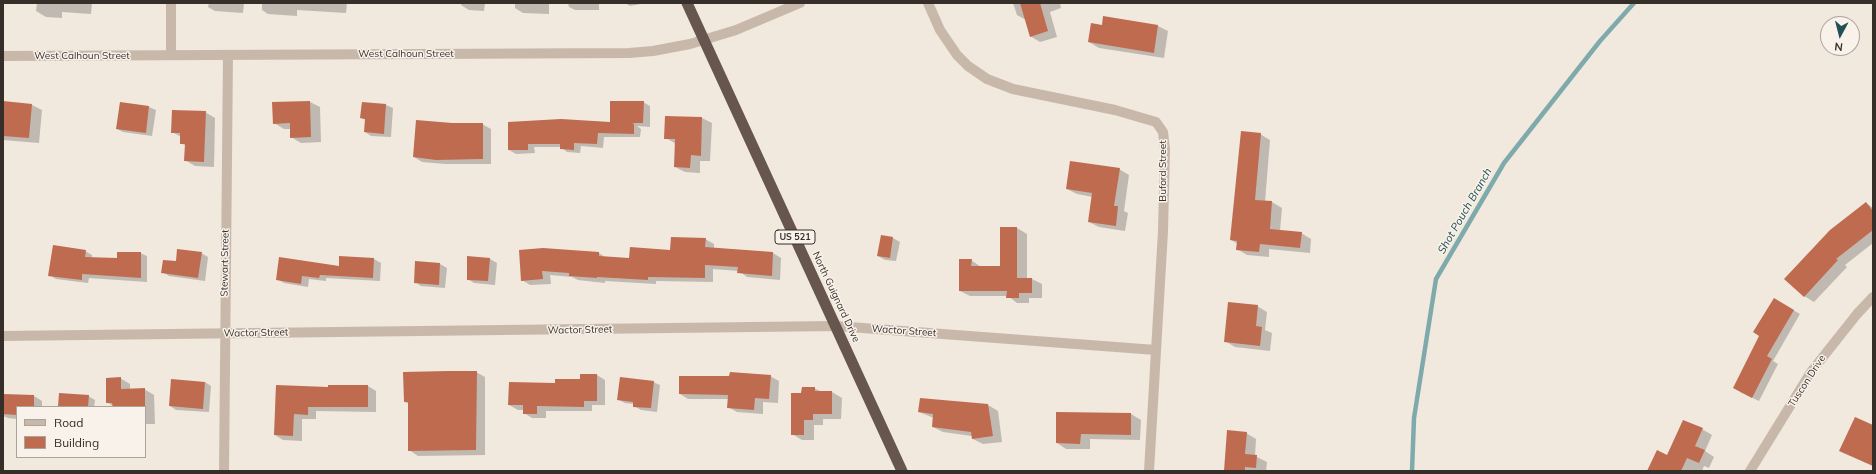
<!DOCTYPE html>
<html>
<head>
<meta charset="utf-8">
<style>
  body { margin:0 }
  #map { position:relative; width:1876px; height:474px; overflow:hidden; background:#f1e8de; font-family:Mulish,sans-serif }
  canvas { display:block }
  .frame { position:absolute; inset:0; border:4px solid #362e29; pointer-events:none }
  .legend { position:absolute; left:16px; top:406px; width:130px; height:52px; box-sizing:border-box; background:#f9f2ea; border:1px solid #aba49d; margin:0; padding:5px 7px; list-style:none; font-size:12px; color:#362e29 }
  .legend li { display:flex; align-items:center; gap:8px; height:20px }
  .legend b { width:20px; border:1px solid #aba49d }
  .north { position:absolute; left:1820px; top:16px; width:40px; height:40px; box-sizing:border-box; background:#f9f2ea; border:1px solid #aba49d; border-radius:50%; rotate:187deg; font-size:11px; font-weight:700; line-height:16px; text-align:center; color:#362e29 }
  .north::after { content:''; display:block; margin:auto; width:14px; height:18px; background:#225155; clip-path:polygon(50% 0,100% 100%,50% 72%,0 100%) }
</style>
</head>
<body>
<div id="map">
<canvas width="1876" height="474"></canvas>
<div class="frame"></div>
<ul class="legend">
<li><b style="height:5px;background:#c8b8aa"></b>Road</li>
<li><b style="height:11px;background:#be6b4f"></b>Building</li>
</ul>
<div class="north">N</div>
</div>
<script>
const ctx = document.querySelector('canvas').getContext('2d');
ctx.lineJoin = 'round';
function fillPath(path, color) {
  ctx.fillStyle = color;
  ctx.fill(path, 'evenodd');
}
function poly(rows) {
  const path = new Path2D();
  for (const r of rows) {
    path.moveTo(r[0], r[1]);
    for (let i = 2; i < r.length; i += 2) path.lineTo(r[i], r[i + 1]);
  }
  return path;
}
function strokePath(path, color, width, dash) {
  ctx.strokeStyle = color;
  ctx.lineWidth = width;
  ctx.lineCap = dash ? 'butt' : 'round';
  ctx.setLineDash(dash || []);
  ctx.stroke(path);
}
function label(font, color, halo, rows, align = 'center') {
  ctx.font = font + ' Mulish,sans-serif';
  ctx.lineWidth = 3;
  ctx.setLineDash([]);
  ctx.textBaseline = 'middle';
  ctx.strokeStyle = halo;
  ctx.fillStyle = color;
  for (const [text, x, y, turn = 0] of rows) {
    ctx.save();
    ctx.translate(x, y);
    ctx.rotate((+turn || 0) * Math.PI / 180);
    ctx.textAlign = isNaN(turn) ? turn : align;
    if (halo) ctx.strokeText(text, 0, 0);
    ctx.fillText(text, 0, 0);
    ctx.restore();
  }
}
const shadow = poly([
  [37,3,92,3,91,14,62,12,62,18,46,17,36,11],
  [209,3,244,3,243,13,215,11,208,7],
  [262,3,347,3,346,13,297,10,297,16,268,14,262,10],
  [461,3,485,3,484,11,469,10,461,5],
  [515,3,549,3,549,14,523,13,515,8],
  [568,3,599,3,599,10,575,10,569,7],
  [625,3,646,3,630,6],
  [1013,3,1060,3,1061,8,1050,12,1057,37,1040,42,1030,36,1026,20,1017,15],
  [1103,26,1158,26,1168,31,1164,58,1099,48,1089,42],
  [3,102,32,105,42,110,39,143,3,140],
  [310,102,320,107,321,142,301,143,291,137,291,129,284,129,274,123,273,103],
  [643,102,650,106,650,127,637,126,641,129,640,137,604,137,603,148,581,146,580,153,567,152,561,147,534,147,535,153,516,154,509,150,509,122,611,123],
  [120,103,149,107,156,110,152,136,123,132,117,129],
  [362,103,386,105,393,108,391,137,371,136,365,132,366,120,361,118],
  [205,112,215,118,214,167,195,166,185,160,186,146,181,143,181,137,172,132],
  [702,118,712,123,710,161,700,161,700,173,685,172,675,167,676,144,666,138],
  [451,124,482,124,491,129,491,164,445,164,422,162,414,157],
  [1260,134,1270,140,1265,202,1272,202,1282,208,1280,231,1301,233,1311,239,1310,253,1269,249,1269,257,1247,255,1237,249,1238,244,1231,240],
  [1119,169,1129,175,1124,211,1128,213,1125,231,1099,227,1089,222,1093,197,1077,194,1067,189],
  [1866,203,1873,208,1873,243,1845,265,1847,267,1814,302,1804,296],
  [1017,228,1027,234,1027,279,1032,279,1042,284,1042,298,1029,298,1029,303,1017,303,1008,296,970,296,960,291,971,260,981,267,1001,267],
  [882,236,893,238,900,242,896,261,885,260,878,256],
  [705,239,714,244,714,248,773,253,781,258,780,280,747,277,739,271,713,269,713,282,656,281,656,284,605,281,605,283,578,280,572,277,550,275,551,284,530,285,522,280,520,251,599,253,605,257,630,259,671,251],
  [85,251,92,255,92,258,118,259,140,253,147,256,147,282,89,278,88,283,56,279,49,275],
  [201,253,208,257,205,281,169,276,163,272,177,263],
  [340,257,374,259,381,263,380,281,326,278,326,281,309,279,308,287,284,283,277,279,340,267],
  [490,259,497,263,495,285,474,283,468,279],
  [416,262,440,264,447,268,445,288,421,286,415,282],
  [1774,299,1800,314,1773,361,1778,364,1759,401,1740,392],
  [1257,306,1267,312,1265,330,1272,333,1270,351,1235,347,1225,341],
  [476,372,485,377,485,455,418,456,409,450,409,404,405,402],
  [597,375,605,380,605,405,592,405,592,411,546,411,546,418,532,418,524,413,524,410,518,410,509,405,556,384,581,380],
  [770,376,779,381,778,403,763,402,763,414,737,412,728,407,729,399,688,399,680,394],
  [120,378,130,384,130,389,144,389,154,395,155,424,145,424,145,407,114,407,107,402],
  [205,382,211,386,209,412,176,410,170,406],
  [653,382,660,385,657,412,641,410,634,406,634,404,625,403,619,400],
  [276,386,329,388,368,386,376,391,376,412,316,411,316,419,302,419,302,441,283,440,275,435],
  [814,388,822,392,832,392,842,398,841,419,823,419,823,425,814,425,814,440,802,440,792,434,802,394],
  [3,395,34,396,42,401,42,407,17,407,17,419,8,418,3,416],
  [88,396,95,400,94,407,59,407],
  [988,405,998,411,1002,442,983,444,973,439,972,436,943,432,933,427,934,418,919,412],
  [1131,414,1141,420,1140,440,1090,439,1090,449,1066,449,1057,443],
  [1702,429,1712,435,1705,451,1714,457,1709,468,1704,466,1702,471,1648,471],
  [1246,433,1256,439,1255,456,1267,462,1266,471,1225,471]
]);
const stream = poly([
  [1412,471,1414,418,1436,279,1504,163,1600,41,1634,3]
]);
const building = poly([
  [1020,3,1040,3,1048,31,1030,37],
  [1103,16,1158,25,1154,53,1088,42,1091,23,1102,25],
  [3,101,32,104,29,138,3,136],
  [310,101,311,137,290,138,290,123,273,124,272,102],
  [610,101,644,101,643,123,632,123,634,124,634,134,598,133,597,144,574,143,574,150,560,149,560,144,528,144,528,150,508,150,508,122,561,119,610,122],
  [120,102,149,106,146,133,116,129],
  [362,102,386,104,384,134,364,132,365,119,360,118],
  [172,110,206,111,204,162,184,161,185,144,180,144,180,133,171,133],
  [665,116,702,117,701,156,691,155,690,168,674,167,675,139,664,139],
  [416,120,452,123,483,123,483,159,436,160,413,157],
  [1241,131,1261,133,1255,200,1272,201,1270,229,1302,232,1300,248,1260,244,1259,252,1236,250,1237,241,1230,240],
  [1070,161,1120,168,1114,206,1118,206,1116,226,1088,222,1092,193,1066,189],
  [1866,202,1873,211,1873,230,1836,259,1838,260,1804,297,1784,279,1830,230],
  [1000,227,1017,227,1017,278,1032,278,1032,293,1019,293,1019,298,1006,298,1007,291,959,291,959,259,972,259,971,266,1000,266],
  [881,235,893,237,890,258,877,256],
  [671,237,706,238,705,247,773,252,772,276,737,273,738,267,705,265,705,278,648,277,648,280,597,277,597,278,569,276,569,273,542,271,543,279,521,281,519,250,543,248,599,252,599,256,629,258,630,247,670,250],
  [53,245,86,250,85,257,117,258,117,252,141,252,141,278,82,274,82,280,48,276],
  [177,249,202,252,198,278,161,273,163,260,176,261],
  [339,256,374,258,373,278,320,275,319,278,302,276,301,284,276,280,279,257,339,266],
  [467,256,490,258,488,281,467,280],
  [415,261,440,263,439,285,414,283],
  [1774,298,1794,310,1767,356,1772,359,1752,398,1733,388,1759,336,1753,332],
  [1228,302,1258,305,1256,326,1262,327,1260,346,1224,342],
  [448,371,477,371,476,450,408,451,408,402,404,402,403,372],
  [730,372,771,375,769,399,755,398,754,410,727,408,728,395,679,394,679,376,729,376],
  [580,374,597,374,597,401,584,401,584,407,537,406,537,414,523,414,523,405,508,405,509,382,555,383,555,379,580,379],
  [121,377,121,389,145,388,145,407,113,407,112,403,106,403,106,378],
  [620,377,654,381,651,408,633,407,633,402,617,400],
  [171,379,205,382,203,409,169,406],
  [276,385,328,387,328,385,368,385,368,407,308,407,308,415,294,414,293,436,274,435],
  [802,387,815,387,815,391,832,391,832,414,813,414,813,420,804,420,804,435,791,435,791,393,801,393],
  [59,393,89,395,88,407,58,407],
  [3,394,34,395,34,407,17,407,17,415,3,414],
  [920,398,988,404,993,436,972,439,971,432,932,427,933,414,918,412],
  [1056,412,1131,413,1131,435,1081,434,1080,444,1056,443],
  [1855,417,1873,425,1873,466,1839,451],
  [1683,420,1703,428,1695,446,1705,450,1699,463,1687,458,1681,471,1647,471,1657,450,1667,455],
  [1227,430,1247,432,1245,454,1257,455,1256,468,1245,467,1245,471,1224,471]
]);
const minor = poly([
  [171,3,171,55],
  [928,3,940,30,957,55,968,66,987,79,1013,89,1115,110,1156,122,1163,132,1165,149,1163,231,1149,471],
  [3,56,629,53,653,51,690,44,736,30,800,3],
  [3,336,836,326,1156,350],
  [224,471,228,55],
  [1750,471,1811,372,1857,314,1873,297]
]);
const trunk = poly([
  [687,3,902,471]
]);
const shields = [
  [795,237,40]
];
const shieldNames = [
  ["US 521",795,237]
];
const streetNames = [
  ["West Calhoun Street",406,54],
  ["West Calhoun Street",82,56],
  ["Buford Street",1163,171,-90],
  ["Stewart Street",225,263,-89],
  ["North Guignard Drive",836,297,65],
  ["Wactor Street",580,330,-1],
  ["Wactor Street",904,331,4],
  ["Wactor Street",256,333,-1],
  ["Tuscon Drive",1807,381,-57]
];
const waterNames = [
  ["Shot Pouch Branch",1465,211,-60]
];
fillPath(shadow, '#0003');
strokePath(stream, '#7faaac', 4.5);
fillPath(building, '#be6b4f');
strokePath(minor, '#c8b8aa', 10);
strokePath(trunk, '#67564e', 11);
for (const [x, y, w] of shields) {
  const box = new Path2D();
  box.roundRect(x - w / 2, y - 7, w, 14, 3);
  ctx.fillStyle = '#f9f2ea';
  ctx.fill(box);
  strokePath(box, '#362e29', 1);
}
label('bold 9px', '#362e29', null, shieldNames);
label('10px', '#362e29', '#f9f2ea', streetNames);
label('italic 11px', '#225155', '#f9f2ea', waterNames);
</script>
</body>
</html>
